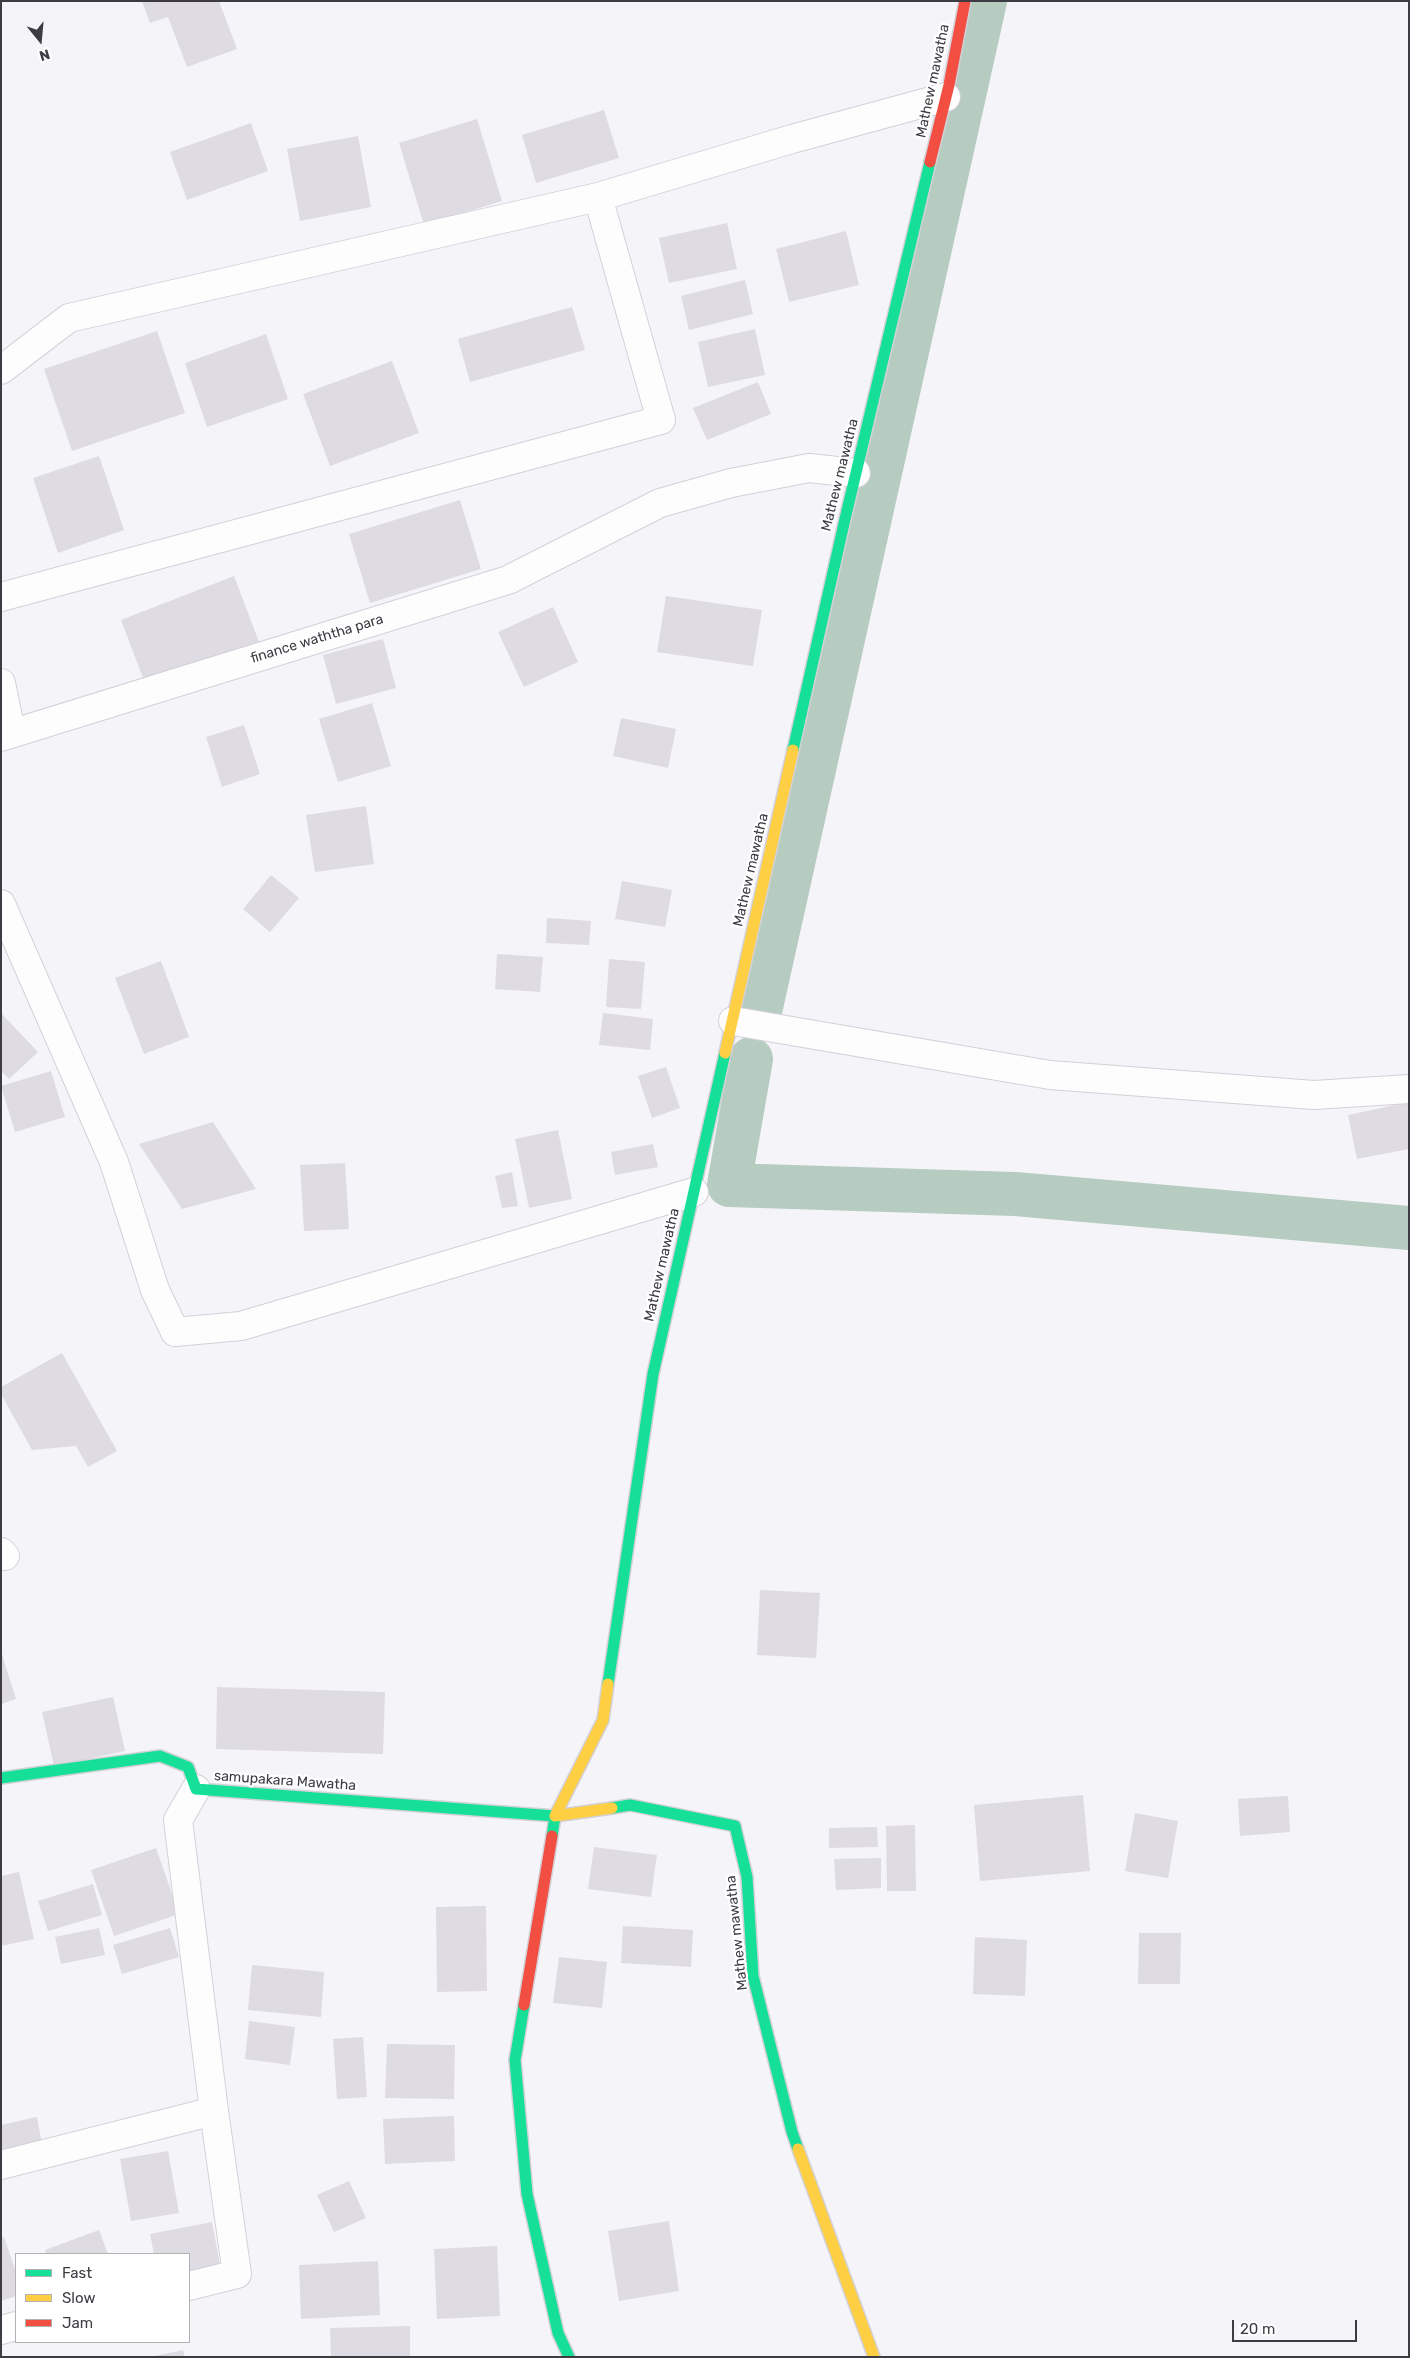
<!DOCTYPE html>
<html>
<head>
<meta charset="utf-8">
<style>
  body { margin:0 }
  #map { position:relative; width:1410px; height:2358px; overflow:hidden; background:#f5f4f9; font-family:Rubik,sans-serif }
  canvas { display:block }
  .frame { position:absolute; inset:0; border:2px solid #3e3c43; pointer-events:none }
  .legend { position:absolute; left:15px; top:2253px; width:175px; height:90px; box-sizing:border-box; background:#fff; border:1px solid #b2b1b4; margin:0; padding:6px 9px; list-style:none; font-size:15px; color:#3e3c43 }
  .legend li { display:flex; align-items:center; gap:10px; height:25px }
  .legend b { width:25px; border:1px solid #b2b1b4 }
  .north { position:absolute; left:15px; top:15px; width:50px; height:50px; -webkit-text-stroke:4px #fff; paint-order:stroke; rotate:163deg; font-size:14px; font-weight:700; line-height:20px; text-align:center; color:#3e3c43 }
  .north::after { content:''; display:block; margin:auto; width:18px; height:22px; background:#3e3c43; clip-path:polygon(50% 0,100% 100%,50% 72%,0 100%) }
  .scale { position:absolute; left:1232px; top:2320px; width:125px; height:22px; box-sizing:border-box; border:2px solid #3e3c43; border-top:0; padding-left:6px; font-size:15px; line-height:18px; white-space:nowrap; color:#3e3c43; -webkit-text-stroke:4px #fff; paint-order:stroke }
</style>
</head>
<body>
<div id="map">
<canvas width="1410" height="2358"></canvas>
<div class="frame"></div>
<ul class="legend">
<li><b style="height:6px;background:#16e098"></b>Fast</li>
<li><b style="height:6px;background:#ffcf43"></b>Slow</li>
<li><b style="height:6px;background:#f24e42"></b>Jam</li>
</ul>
<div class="north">N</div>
<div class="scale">20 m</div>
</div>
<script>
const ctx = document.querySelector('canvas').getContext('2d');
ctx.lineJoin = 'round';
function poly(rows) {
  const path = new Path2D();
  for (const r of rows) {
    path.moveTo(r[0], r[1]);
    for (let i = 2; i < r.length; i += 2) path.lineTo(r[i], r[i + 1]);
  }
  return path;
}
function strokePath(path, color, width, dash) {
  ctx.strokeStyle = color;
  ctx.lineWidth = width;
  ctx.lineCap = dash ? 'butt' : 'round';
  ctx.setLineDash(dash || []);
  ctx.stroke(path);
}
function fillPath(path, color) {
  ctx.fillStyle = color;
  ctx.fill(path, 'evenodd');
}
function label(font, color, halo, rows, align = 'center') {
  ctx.font = font + ' Rubik,sans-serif';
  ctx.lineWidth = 4.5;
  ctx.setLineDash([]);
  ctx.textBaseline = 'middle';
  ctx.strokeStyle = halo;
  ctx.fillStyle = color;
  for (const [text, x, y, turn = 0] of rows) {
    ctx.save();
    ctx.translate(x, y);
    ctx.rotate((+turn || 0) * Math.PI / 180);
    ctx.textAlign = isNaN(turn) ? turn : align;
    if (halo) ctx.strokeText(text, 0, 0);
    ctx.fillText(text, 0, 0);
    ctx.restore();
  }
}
const canal = poly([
  [761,1007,985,1],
  [751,1059,729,1185,1015,1194,1409,1228]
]);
const building = poly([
  [142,1,219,1,237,49,187,67,168,17,150,23],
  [604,110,619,158,536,183,522,135],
  [477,119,502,201,424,225,399,143],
  [251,123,268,171,187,200,170,152],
  [358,136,371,207,300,221,287,149],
  [727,223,737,269,669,283,659,238],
  [846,231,859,285,789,302,776,249],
  [745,280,753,314,689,330,681,296],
  [572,307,585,350,470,382,458,339],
  [755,329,765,375,708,387,698,342],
  [157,331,185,413,72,451,44,369],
  [266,334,288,399,207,427,185,363],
  [392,361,419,433,330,466,303,394],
  [758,382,771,414,707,440,693,408],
  [99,456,124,530,58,553,33,478],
  [460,500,481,569,370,603,349,534],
  [234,576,259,642,146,686,121,620],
  [666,596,762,610,753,666,657,652],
  [553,607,578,662,524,687,498,632],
  [383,639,396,688,336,704,323,655],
  [372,703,391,766,338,782,319,719],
  [621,718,676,729,668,768,613,756],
  [244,725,260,774,222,787,206,737],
  [366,806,374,864,315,872,306,815],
  [271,875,299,898,270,932,243,909],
  [622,881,672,890,665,927,615,919],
  [547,918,591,921,589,945,546,943],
  [497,954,543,957,540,992,495,989],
  [609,959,645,962,641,1009,606,1007],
  [161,961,189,1037,144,1054,115,978],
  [1,1013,38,1052,9,1079,1,1071],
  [603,1013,653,1019,650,1050,599,1045],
  [666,1067,680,1108,652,1118,638,1076],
  [51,1071,65,1117,15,1132,1,1086],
  [1409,1102,1409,1149,1357,1159,1348,1115],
  [213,1122,256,1189,182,1209,139,1144],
  [558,1130,572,1199,529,1208,515,1139],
  [653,1144,658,1167,615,1175,611,1152],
  [345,1163,349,1229,304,1231,300,1165],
  [512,1172,518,1206,502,1208,495,1176],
  [62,1353,117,1451,88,1467,76,1446,32,1450,1,1394,1,1387],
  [760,1590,820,1593,816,1658,757,1655],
  [1,1651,16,1699,1,1704],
  [217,1687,385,1692,383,1754,216,1749],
  [113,1697,125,1751,54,1766,42,1712],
  [1083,1795,1090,1871,980,1881,974,1805],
  [1288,1796,1290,1832,1240,1836,1238,1799],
  [1135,1813,1178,1821,1168,1878,1125,1871],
  [915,1825,916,1891,887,1891,886,1826],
  [877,1827,878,1847,829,1848,829,1828],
  [594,1847,657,1855,651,1897,588,1889],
  [156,1848,179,1914,114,1936,91,1870],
  [881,1858,881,1888,836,1890,834,1859],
  [19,1872,34,1939,1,1946,1,1876],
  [93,1884,102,1915,48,1931,38,1901],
  [486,1906,487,1991,437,1992,436,1907],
  [623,1926,693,1930,691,1967,621,1963],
  [99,1928,105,1955,61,1964,55,1937],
  [170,1928,179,1957,122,1974,113,1945],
  [1139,1933,1181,1933,1180,1984,1138,1984],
  [975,1937,1027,1940,1025,1996,973,1994],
  [559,1957,607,1962,602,2008,553,2003],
  [252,1965,324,1972,321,2017,248,2010],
  [249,2021,295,2027,290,2065,245,2059],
  [363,2037,367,2097,337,2099,333,2039],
  [387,2044,455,2045,454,2099,385,2098],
  [454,2116,455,2161,385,2164,383,2119],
  [37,2117,42,2144,1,2153,1,2125],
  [168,2151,179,2213,131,2221,120,2159],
  [349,2181,366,2218,334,2232,317,2195],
  [669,2221,679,2291,619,2301,608,2231],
  [212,2222,221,2270,189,2276,189,2254,154,2254,150,2234],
  [99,2230,108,2254,46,2254,45,2250],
  [4,2237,16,2272,16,2296,1,2301,1,2238],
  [497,2246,500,2316,437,2319,434,2249],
  [378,2261,380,2315,301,2319,299,2265],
  [410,2326,410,2357,331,2357,330,2328],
  [183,2350,185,2357,155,2357,155,2356]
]);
const street = poly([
  [1,370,69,318,598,197,792,139,946,97],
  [1,597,661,420,598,197],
  [1,683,11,732],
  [1,737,508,580,660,503,731,483,809,468,856,473],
  [1,904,114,1162,155,1290,175,1332,241,1326,694,1192],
  [733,1021,1050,1075,1314,1095,1409,1089],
  [1,1552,5,1556],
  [1,2165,214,2111],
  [189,2286,237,2274,214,2111,178,1820,196,1789],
  [1,2330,16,2326]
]);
const fast = poly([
  [793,750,845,519,930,162],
  [608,1684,653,1374,725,1053],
  [1,1778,160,1756,188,1767,196,1789,555,1816,552,1836],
  [612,1808,630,1805,735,1826,747,1877,753,1976,792,2132,798,2149],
  [524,2005,515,2060,527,2194,558,2333,569,2357]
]);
const slow = poly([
  [725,1053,793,750],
  [608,1684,603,1720,555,1816,612,1808],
  [798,2149,874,2357]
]);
const jam = poly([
  [930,162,949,85,965,1],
  [524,2005,552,1836]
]);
const streetNames = [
  ["Mathew mawatha",933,81,-78],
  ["Mathew mawatha",840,475,-76],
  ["finance waththa para",317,639,-17],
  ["Mathew mawatha",751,870,-77],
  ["Mathew mawatha",662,1265,-77],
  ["samupakara Mawatha",285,1781,4],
  ["Mathew mawatha",737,1933,-96]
];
strokePath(canal, '#b7ccc1', 44);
fillPath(building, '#dedce2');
strokePath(street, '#d3d1d8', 30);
strokePath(fast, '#d3d1d8', 14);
strokePath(slow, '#d3d1d8', 14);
strokePath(jam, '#d3d1d8', 14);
strokePath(street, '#fefdfe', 28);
strokePath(fast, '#16e098', 11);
strokePath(slow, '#ffcf43', 11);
strokePath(jam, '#f24e42', 11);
label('14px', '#3e3c43', '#fff', streetNames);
</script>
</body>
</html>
